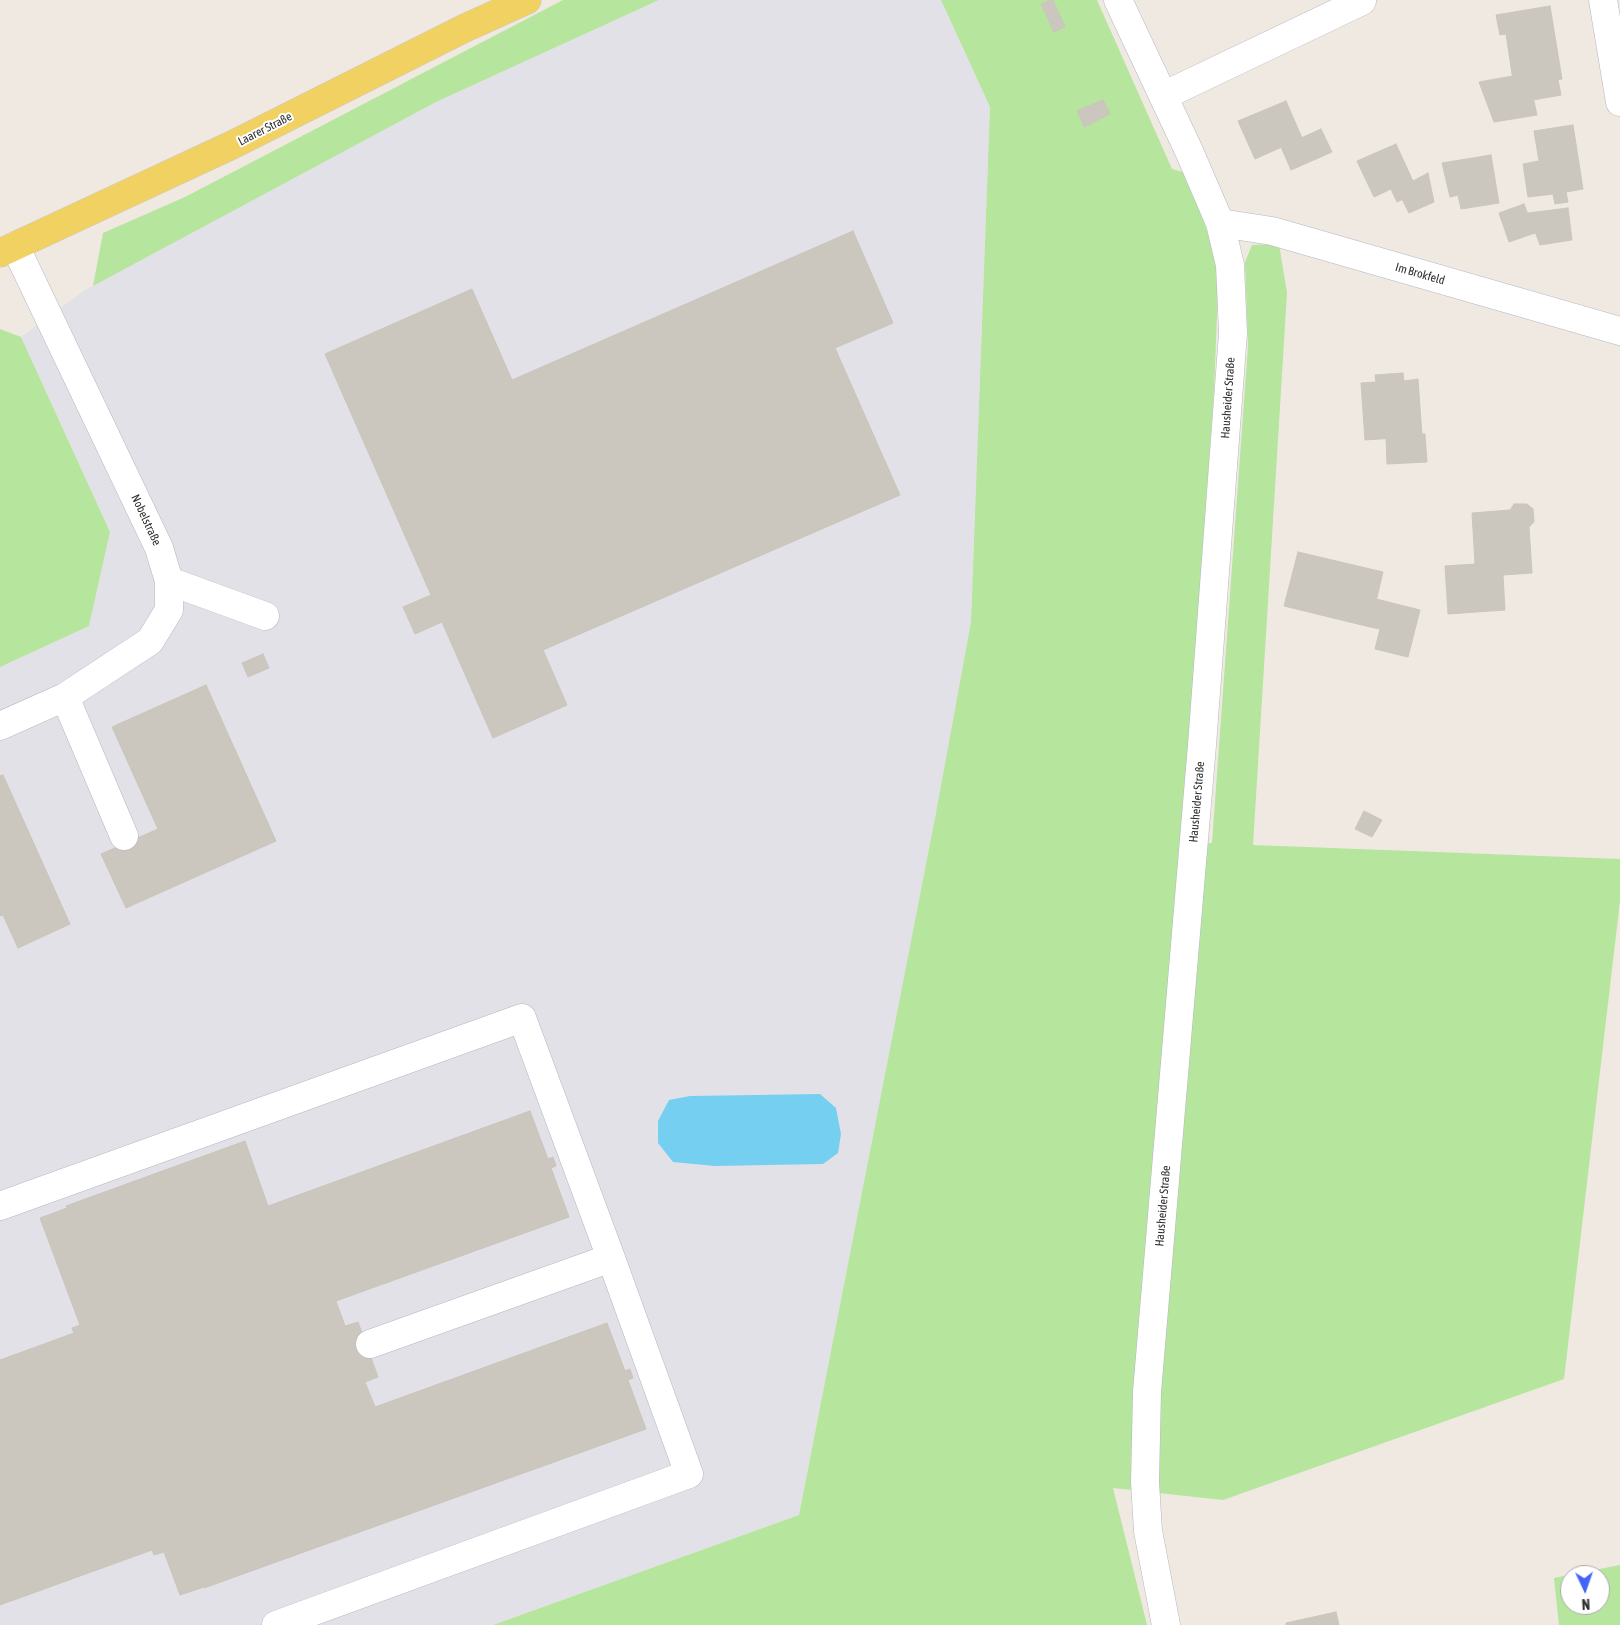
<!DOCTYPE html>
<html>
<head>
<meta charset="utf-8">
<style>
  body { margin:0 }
  #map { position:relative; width:1620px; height:1625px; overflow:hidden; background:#efe9e1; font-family:"Asap Condensed",sans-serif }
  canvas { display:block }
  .north { position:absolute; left:1560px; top:1565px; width:50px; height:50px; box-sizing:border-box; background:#fff; border:1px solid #ababab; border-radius:50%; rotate:177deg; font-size:14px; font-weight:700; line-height:20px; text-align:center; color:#2e2e2e }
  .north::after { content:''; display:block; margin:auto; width:18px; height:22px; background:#4264fb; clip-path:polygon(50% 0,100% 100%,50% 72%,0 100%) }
</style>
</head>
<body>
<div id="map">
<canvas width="1620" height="1625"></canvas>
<div class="north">N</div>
</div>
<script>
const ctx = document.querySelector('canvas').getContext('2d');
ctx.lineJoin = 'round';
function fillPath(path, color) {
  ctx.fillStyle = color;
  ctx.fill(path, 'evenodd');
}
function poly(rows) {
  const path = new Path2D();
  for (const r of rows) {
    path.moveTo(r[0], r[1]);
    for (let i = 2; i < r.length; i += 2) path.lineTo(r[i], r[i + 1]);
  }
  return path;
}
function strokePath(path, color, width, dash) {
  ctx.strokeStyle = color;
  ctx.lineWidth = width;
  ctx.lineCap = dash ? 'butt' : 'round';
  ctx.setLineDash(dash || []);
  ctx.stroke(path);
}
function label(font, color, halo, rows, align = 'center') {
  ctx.font = font + ' "Asap Condensed",sans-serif';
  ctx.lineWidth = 4;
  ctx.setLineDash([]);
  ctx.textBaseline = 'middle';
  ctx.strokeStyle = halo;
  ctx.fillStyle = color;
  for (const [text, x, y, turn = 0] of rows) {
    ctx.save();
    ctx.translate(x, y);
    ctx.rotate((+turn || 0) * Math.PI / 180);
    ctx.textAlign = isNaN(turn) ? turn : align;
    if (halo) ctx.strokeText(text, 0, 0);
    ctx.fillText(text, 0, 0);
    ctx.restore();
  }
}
const industrial = poly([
  [659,0,941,0,990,107,971,622,935,818,799,1515,493,1625,0,1625,0,667,89,626,110,532,21,337,85,290,436,102]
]);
const green = poly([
  [563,0,659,0,436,102,93,286,103,233,185,197],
  [941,0,1097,0,1172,169,1186,173,1219,264,1214,391,1182,843,1212,843,1248,346,1245,262,1252,245,1279,244,1287,293,1253,845,1620,859,1620,901,1564,1379,1223,1500,1113,1488,1147,1625,493,1625,799,1515,935,818,971,622,990,107],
  [0,329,21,337,110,532,89,626,0,667],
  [1620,1565,1620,1625,1559,1625,1554,1578],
  [1570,1575,1600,1575,1600,1605,1570,1605]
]);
const water = poly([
  [820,1094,836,1108,841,1134,838,1153,823,1164,715,1166,673,1162,658,1143,658,1121,669,1100,690,1096]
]);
const building = poly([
  [1050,0,1053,0,1065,27,1054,32,1041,4,1050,0],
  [1550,6,1562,79,1514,87,1506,34,1500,35,1496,15,1550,6],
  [1513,76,1514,87,1530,84,1537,115,1494,122,1479,82,1513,76],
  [1558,80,1561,95,1533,100,1530,84,1558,80],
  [1103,100,1110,114,1084,127,1077,111,1103,100],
  [1286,101,1302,138,1255,159,1238,121,1286,101],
  [1573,125,1583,189,1566,192,1568,202,1555,204,1553,194,1528,197,1523,164,1539,161,1534,131,1573,125],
  [1321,129,1332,152,1291,170,1281,147,1321,129],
  [1396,144,1418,192,1397,202,1391,189,1374,197,1357,161,1396,144],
  [1491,155,1499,203,1461,209,1458,195,1450,197,1442,163,1491,155],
  [1428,173,1434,202,1409,213,1402,199,1418,192,1413,181,1428,173],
  [1524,204,1535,233,1509,242,1499,213,1524,204],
  [1568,208,1572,240,1540,245,1528,213,1568,208],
  [853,231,893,323,835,348,900,495,543,650,567,705,493,738,442,622,415,634,403,607,431,595,325,354,472,289,512,380,853,231],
  [1403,373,1404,381,1418,379,1422,436,1365,440,1361,383,1376,382,1375,375,1403,373],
  [1422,434,1425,434,1427,462,1387,464,1386,438,1422,436,1422,434],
  [1514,504,1527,504,1533,509,1534,522,1529,527,1532,573,1503,575,1505,610,1448,614,1445,566,1475,564,1472,513,1510,510,1514,504],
  [1298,552,1383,572,1370,627,1284,606,1298,552],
  [1376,599,1420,610,1408,657,1375,649,1380,629,1370,627,1376,599],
  [263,654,269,668,248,677,242,663,263,654],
  [206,685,276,841,126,908,101,854,158,829,112,727,206,685],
  [3,775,70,924,18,948,3,915,0,916,0,776,3,775],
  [1364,811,1382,820,1372,837,1355,829,1364,811],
  [530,1111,548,1159,553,1157,556,1166,551,1168,569,1217,336,1301,345,1326,358,1322,378,1377,365,1382,375,1407,607,1323,625,1371,630,1369,633,1378,628,1380,646,1429,204,1588,204,1587,180,1595,164,1552,154,1555,152,1550,0,1605,0,1360,74,1333,72,1328,80,1325,40,1218,67,1208,66,1206,245,1141,268,1206,530,1111],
  [1336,1612,1339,1625,1286,1625,1286,1623,1336,1612]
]);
const minor = poly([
  [1118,0,1189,151,1220,223,1230,265,1233,333,1202,745,1147,1392,1145,1482,1148,1531,1166,1625],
  [1603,0,1620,102],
  [1163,96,1362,1],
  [1220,223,1272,231,1620,331],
  [169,581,265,616],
  [65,697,124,836],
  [0,726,65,697,150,641,169,610,169,581,159,548,15,246],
  [0,1206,522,1018,611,1258,689,1474,276,1625],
  [370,1344,611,1258]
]);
const major = poly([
  [0,253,232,145,465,28,527,0]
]);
const streetNames = [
  ["Laarer Straße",265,129,-27],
  ["Im Brokfeld",1420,274,16],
  ["Hausheider Straße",1228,398,-86],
  ["Nobelstraße",146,520,65],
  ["Hausheider Straße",1197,802,-85],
  ["Hausheider Straße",1163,1206,-85]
];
fillPath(industrial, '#e3e1e8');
fillPath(green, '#b6e59e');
fillPath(water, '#75cff0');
fillPath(building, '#cbc7bf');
strokePath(building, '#cbc5ba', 1);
strokePath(minor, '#b4b7c1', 29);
strokePath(major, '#c9c9c9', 29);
strokePath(minor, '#fff', 28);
strokePath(major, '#f2d163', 28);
label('12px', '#2e2e2e', '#fff', streetNames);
</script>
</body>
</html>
